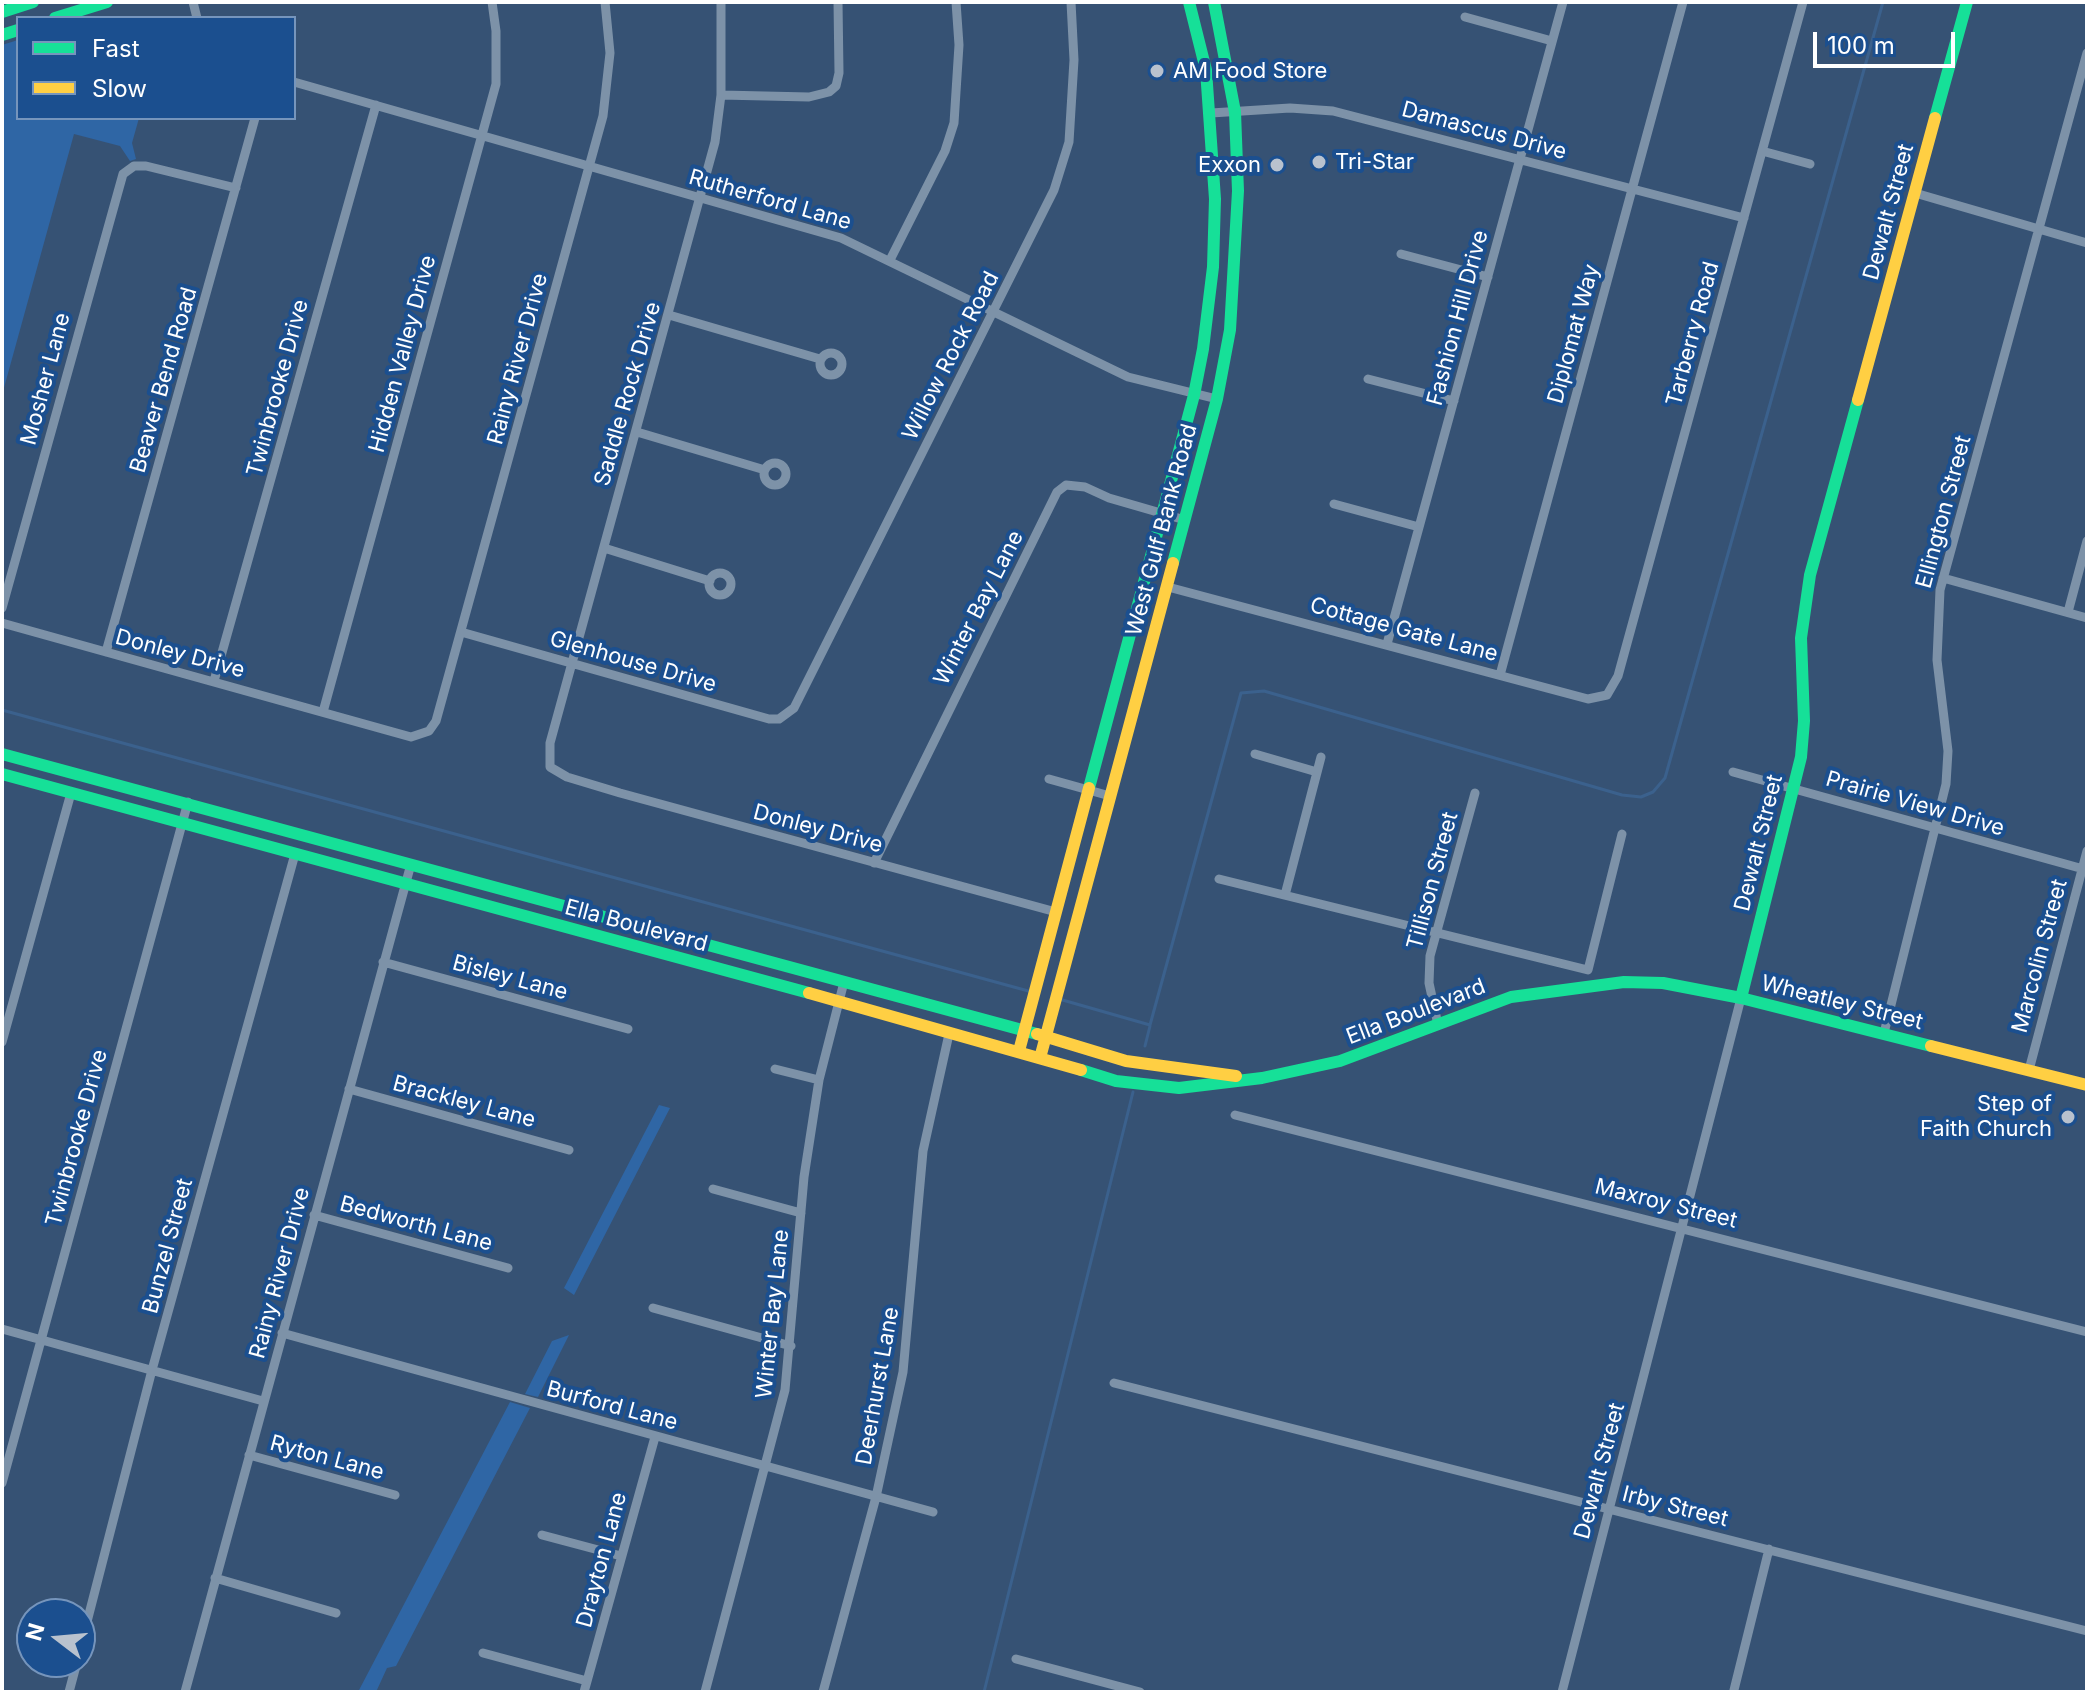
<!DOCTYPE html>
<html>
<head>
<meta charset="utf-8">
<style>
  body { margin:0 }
  #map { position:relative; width:2089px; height:1694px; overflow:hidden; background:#365274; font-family:Inter,sans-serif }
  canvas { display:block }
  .frame { position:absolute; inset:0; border:4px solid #fff; pointer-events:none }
  .legend { position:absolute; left:16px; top:16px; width:280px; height:104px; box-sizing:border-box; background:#1b4f8f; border:2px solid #7695bc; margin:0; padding:10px 14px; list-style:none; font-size:24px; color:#fff }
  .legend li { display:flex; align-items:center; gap:16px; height:40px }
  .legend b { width:40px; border:2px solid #7695bc }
  .north { position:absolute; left:16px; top:1598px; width:80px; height:80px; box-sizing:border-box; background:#1b4f8f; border:2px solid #7695bc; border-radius:50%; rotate:286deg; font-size:22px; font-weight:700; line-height:32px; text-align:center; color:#fff }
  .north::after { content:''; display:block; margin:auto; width:28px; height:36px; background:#b9c2ce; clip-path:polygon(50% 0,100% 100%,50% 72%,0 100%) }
  .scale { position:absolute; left:1813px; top:32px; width:142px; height:36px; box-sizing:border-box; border:4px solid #fff; border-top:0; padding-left:10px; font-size:24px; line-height:28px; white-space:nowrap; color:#fff; -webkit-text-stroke:6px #1b4f8f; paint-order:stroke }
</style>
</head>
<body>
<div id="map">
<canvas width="2089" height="1694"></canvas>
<div class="frame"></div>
<ul class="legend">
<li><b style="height:10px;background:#16e098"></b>Fast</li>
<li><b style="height:10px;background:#ffcf43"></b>Slow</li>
</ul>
<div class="north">N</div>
<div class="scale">100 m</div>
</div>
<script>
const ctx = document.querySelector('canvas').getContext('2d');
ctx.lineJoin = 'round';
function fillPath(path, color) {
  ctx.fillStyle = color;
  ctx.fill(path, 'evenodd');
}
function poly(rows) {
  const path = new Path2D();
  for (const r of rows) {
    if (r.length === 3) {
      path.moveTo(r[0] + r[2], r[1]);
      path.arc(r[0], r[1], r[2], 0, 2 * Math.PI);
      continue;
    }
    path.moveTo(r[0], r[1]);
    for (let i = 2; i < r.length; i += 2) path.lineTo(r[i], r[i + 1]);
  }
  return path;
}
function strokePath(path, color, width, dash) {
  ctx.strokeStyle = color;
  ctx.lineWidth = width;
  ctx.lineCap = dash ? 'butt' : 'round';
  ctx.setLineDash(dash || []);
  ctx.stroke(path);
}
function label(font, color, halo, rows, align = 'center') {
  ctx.font = font + ' Inter,sans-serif';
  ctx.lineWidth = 8;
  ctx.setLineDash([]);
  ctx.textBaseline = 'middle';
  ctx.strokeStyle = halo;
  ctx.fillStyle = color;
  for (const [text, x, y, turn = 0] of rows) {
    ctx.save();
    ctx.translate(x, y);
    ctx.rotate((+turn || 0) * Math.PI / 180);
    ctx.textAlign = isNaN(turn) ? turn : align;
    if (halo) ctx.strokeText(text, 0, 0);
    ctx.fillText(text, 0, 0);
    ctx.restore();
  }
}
const green = poly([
  [18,40,18,118,139,118,132,143,136,159,130,161,120,146,74,134,2,395,2,45],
  [659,1105,670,1108,574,1295,564,1288],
  [569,1335,538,1397,525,1394,552,1341],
  [510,1402,530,1408,396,1666,387,1668,376,1692,358,1692]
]);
const stream = poly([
  [2,710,1032,992],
  [1059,999,1150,1025,1241,693,1264,691,1622,795,1641,797,1653,792,1665,778,1883,2],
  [1145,1046,1150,1026],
  [984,1692,1133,1092]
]);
const street = poly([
  [193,2,197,18],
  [721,2,721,95,715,142,550,743,550,767,567,777,620,793,1056,912],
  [1465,17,1552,41],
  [294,82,841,238,1128,377,1217,399],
  [721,95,809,97,829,92,836,86,839,73,838,2],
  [1211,113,1290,108,1333,111,1744,218],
  [1762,151,1810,164],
  [1915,193,2087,243],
  [1401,254,1488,277],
  [890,260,945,151,954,123,959,45,956,2],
  [669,315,820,359],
  [831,364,11],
  [1368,379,1454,401],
  [637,432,765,470],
  [775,474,11],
  [1334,504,1419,527],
  [604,548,710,581],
  [720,584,11],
  [1943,578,2087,618],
  [1168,587,1588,699,1607,695,1618,676,1803,2],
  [2,608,123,174,134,166,146,166,236,188],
  [2068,612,2087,541],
  [2,623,411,737,429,731,436,721,603,116,610,53,605,2],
  [461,632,769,719,779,719,794,708,1054,190,1069,142,1074,60,1071,2],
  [1387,644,1563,2],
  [106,652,255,118],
  [1500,675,1683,2],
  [214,681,376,105],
  [323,712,496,84,496,31,492,2],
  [1255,754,1317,772],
  [1733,772,2087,870],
  [1049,779,1110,796],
  [874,863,1057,492,1066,485,1085,487,1109,498,1185,520],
  [1219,879,1588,970,1622,834],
  [1285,895,1321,757],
  [383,962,628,1029],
  [1438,1025,1429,983,1430,956,1475,793],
  [1884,1033,1946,784,1948,751,1937,660,1940,590,2087,53],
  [2,1042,71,793],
  [775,1069,819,1080],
  [2029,1070,2087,851],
  [349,1089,569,1150],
  [1235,1115,2087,1332],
  [713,1189,801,1213],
  [314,1215,508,1268],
  [653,1308,791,1346],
  [2,1329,263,1401],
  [282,1333,933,1512],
  [1114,1383,2087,1631],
  [249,1455,395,1495],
  [2,1483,188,802],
  [542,1535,621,1556],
  [215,1578,336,1613],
  [80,1649,152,1370,295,854],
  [483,1653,587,1681],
  [1016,1659,1140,1692],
  [1734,1690,1769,1549],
  [69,1692,77,1662],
  [185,1692,411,864],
  [584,1692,655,1437],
  [705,1692,785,1390,804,1177,819,1080,844,982],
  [823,1692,876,1497,903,1372,923,1151,949,1034],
  [1562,1692,1741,998]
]);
const fast = poly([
  [2,12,33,2],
  [55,18,107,2],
  [2,35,18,30],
  [1935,118,1967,2],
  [1173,563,1217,399,1230,330,1238,191,1235,112,1214,2],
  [2,754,1037,1034],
  [2,774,809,993],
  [1089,788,1194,395,1203,349,1213,267,1215,199,1206,70,1189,2],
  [1741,998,1801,757,1804,721,1801,638,1810,575,1858,400],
  [1081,1070,1116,1081,1179,1088,1262,1078,1340,1061,1511,997,1624,982,1663,983,1741,998,1931,1046]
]);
const slow = poly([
  [1858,400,1935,118],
  [809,993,1081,1070],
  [1037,1034,1126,1061,1236,1076],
  [1931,1046,2087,1085],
  [1019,1051,1089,788],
  [1040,1058,1173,563]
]);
const markers = [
  [1157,71,8,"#b9c2ce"],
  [1319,162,8,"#b9c2ce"],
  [1277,165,8,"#b9c2ce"],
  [2068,1117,8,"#b9c2ce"]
];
const poiNames = [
  ["AM Food Store",1173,71],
  ["Tri-Star",1335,162],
  ["Exxon",1261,165,"right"],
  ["Step of",2052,1104,"right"],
  ["Faith Church",2052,1129,"right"]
];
const streetNames = [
  ["Damascus Drive",1484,131,15],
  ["Rutherford Lane",770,200,16],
  ["Dewalt Street",1889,212,-75],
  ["Fashion Hill Drive",1458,318,-75],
  ["Diplomat Way",1574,334,-75],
  ["Tarberry Road",1693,334,-75],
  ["Hidden Valley Drive",403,354,-75],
  ["Willow Rock Road",951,356,-63],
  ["Rainy River Drive",518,359,-75],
  ["Mosher Lane",46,379,-75],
  ["Beaver Bend Road",164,380,-74],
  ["Twinbrooke Drive",278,388,-75],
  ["Saddle Rock Drive",628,394,-74],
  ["Ellington Street",1944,512,-75],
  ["West Gulf Bank Road",1162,530,-75],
  ["Winter Bay Lane",979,608,-63],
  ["Cottage Gate Lane",1404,630,15],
  ["Donley Drive",180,654,15],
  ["Glenhouse Drive",633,662,16],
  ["Prairie View Drive",1915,804,16],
  ["Donley Drive",818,829,15],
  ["Dewalt Street",1759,843,-76],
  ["Tillison Street",1433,881,-75],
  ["Ella Boulevard",636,926,15],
  ["Marcolin Street",2040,956,-75],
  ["Bisley Lane",510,978,15],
  ["Wheatley Street",1842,1003,14],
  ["Ella Boulevard",1416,1012,-21],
  ["Brackley Lane",464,1102,15],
  ["Twinbrooke Drive",77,1138,-75],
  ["Maxroy Street",1666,1204,14],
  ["Bedworth Lane",416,1224,15],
  ["Bunzel Street",168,1246,-75],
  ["Rainy River Drive",280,1273,-75],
  ["Winter Bay Lane",773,1314,-84],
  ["Deerhurst Lane",878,1386,-80],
  ["Burford Lane",612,1406,15],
  ["Ryton Lane",327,1458,15],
  ["Dewalt Street",1600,1471,-75],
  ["Irby Street",1675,1507,14],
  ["Drayton Lane",602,1560,-75]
];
fillPath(green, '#2f66a5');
strokePath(stream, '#3b618d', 3);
strokePath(street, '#7d92a8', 9);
strokePath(fast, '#16e098', 12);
strokePath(slow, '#ffcf43', 12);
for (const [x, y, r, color] of markers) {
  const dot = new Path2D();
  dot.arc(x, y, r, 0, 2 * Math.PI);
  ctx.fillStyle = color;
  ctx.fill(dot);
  strokePath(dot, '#1b4f8f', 3);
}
label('22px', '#fff', '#1b4f8f', poiNames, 'left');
label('22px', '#fff', '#1b4f8f', streetNames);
</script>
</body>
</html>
